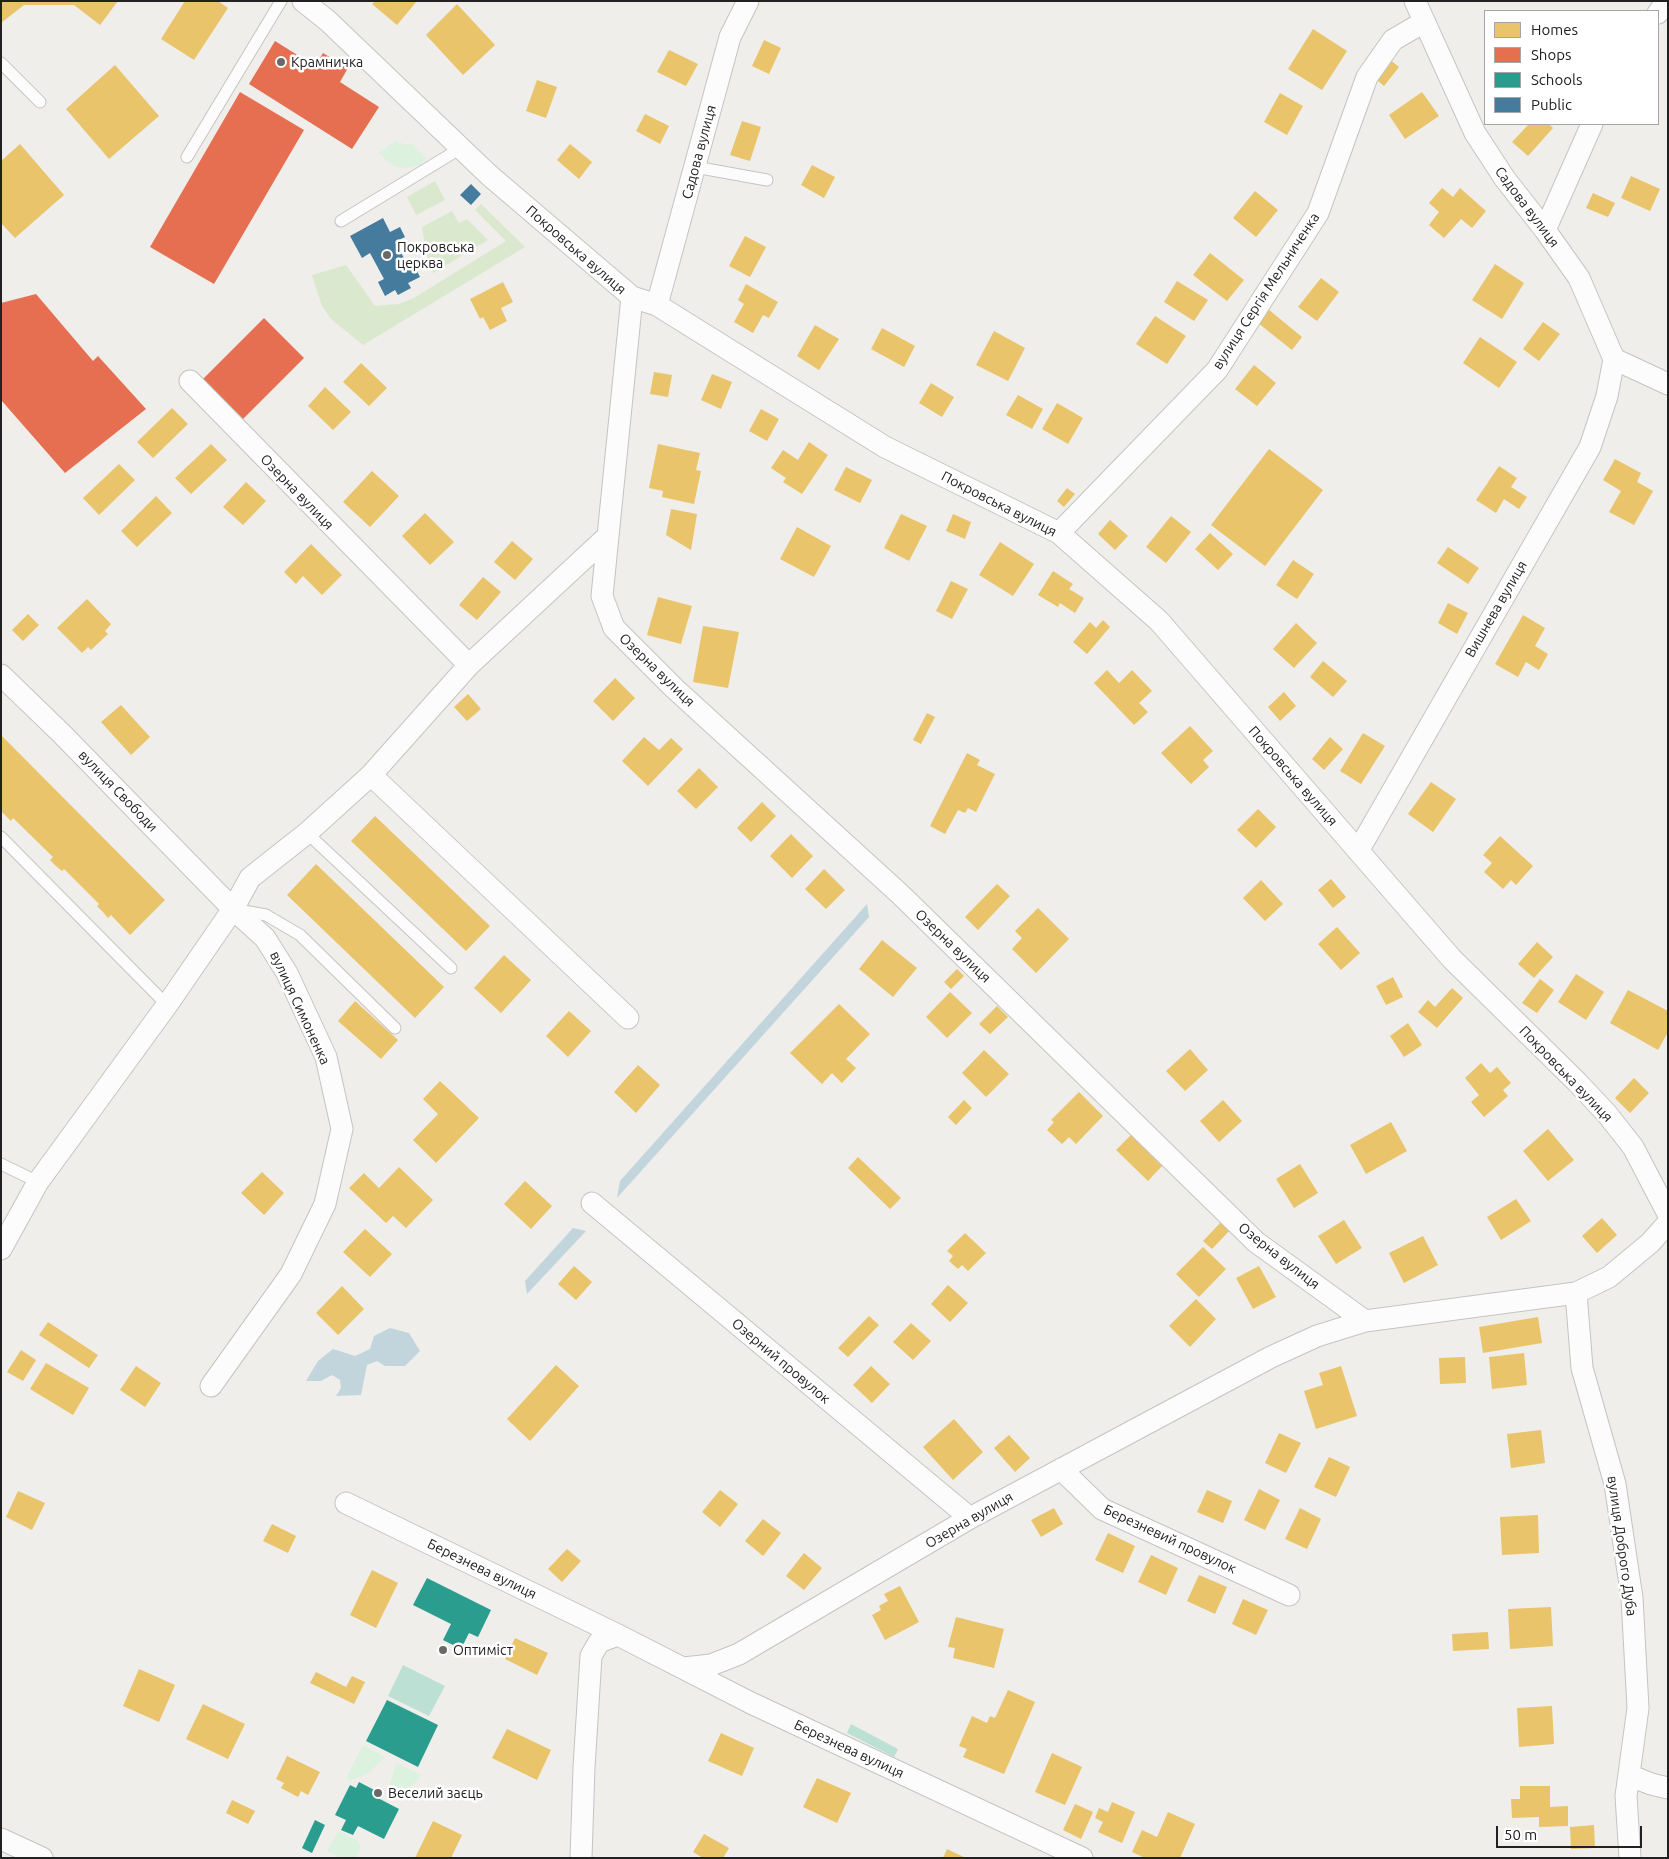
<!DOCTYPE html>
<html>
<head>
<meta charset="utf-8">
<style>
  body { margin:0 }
  #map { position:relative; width:1669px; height:1859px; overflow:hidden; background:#efeeea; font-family:Ubuntu,sans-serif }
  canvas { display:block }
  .frame { position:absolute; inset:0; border:2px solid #212121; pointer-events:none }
  .legend { position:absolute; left:1484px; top:10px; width:175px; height:115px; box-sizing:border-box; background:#fff; border:1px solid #a6a6a6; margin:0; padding:6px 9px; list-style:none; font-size:15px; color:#212121 }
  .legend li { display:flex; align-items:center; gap:10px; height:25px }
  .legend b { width:25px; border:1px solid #a6a6a6 }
  .scale { position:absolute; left:1496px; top:1826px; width:146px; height:22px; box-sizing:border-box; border:2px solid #212121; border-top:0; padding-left:6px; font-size:15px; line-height:18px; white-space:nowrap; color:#212121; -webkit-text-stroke:4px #fff; paint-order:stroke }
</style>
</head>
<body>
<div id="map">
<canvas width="1669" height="1859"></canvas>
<div class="frame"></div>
<ul class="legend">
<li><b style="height:14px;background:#e9c46a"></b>Homes</li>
<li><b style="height:14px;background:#e76f51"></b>Shops</li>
<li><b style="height:14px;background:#2a9d8f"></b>Schools</li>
<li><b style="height:14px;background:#457b9d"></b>Public</li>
</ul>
<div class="scale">50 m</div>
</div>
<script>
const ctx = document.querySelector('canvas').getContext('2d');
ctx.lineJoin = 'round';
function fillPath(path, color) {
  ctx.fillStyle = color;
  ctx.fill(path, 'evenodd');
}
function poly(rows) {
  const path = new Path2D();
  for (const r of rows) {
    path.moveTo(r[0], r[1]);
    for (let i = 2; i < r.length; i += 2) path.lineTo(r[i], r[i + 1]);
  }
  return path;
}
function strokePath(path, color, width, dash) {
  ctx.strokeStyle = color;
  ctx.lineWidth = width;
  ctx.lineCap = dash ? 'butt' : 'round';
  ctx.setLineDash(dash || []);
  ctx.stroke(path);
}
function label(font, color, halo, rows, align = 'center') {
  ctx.font = font + ' Ubuntu,sans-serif';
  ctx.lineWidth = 5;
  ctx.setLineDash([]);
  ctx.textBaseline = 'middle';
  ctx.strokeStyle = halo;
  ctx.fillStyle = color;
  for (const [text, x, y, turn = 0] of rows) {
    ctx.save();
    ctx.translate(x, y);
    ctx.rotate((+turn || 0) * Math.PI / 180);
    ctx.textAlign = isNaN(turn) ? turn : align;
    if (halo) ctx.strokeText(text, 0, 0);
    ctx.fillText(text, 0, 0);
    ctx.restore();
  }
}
const grass = poly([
  [435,181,445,200,416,215,407,197],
  [481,204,525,247,363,345,331,319,322,306,312,275,346,265,375,306,398,304,414,298,506,241,475,210],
  [452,211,459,223,467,219,488,240,433,273,429,267,422,227]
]);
const park = poly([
  [396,141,406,145,411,143,427,159,418,166,407,168,396,167,388,162,379,153],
  [363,1745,385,1757,367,1774,351,1780,346,1778],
  [396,1763,421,1775,413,1785,399,1795,387,1795],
  [339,1831,358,1841,361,1847,355,1858,341,1858,327,1851]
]);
const pitch = poly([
  [403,1665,445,1686,429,1716,388,1696],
  [851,1724,898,1749,894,1757,847,1733]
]);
const water = poly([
  [867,904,869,917,617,1198,620,1181],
  [573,1228,586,1231,527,1294,525,1281],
  [390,1328,409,1333,420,1351,405,1366,385,1366,377,1361,367,1365,361,1395,336,1396,341,1388,340,1380,332,1375,321,1381,306,1381,318,1361,333,1349,355,1356,370,1349,374,1336]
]);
const homes = poly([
  [1,1,118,1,100,25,74,5,24,5,1,23],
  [185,1,218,1,228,8,194,60,161,39],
  [375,1,417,1,397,25,372,4],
  [457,4,495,45,463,75,426,35],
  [1313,29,1347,51,1322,90,1288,69],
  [764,40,781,48,769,74,752,66],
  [669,50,698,64,686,86,657,72],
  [1388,58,1399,67,1384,86,1373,77],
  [115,65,159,116,109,159,66,109],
  [537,80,557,87,546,118,526,111],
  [1422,92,1439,116,1405,139,1389,115],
  [1280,93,1303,106,1287,135,1264,122],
  [645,114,669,126,660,144,636,131],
  [742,121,761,127,750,161,730,155],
  [1529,124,1549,124,1553,128,1528,156,1512,142],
  [20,144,64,195,15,238,1,223,1,161],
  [570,144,592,162,579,179,557,160],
  [812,165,835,177,824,198,801,185],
  [1631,176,1660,189,1650,211,1621,198],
  [1442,188,1453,197,1460,188,1486,211,1472,228,1461,219,1444,238,1429,225,1439,212,1429,203],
  [1255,191,1278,210,1256,237,1233,218],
  [1593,193,1615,203,1608,217,1586,208],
  [745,236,766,247,750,277,729,266],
  [1210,253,1244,280,1227,301,1193,275],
  [1495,264,1524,283,1502,319,1472,300],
  [1321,278,1339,292,1317,321,1298,307],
  [1177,281,1208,300,1194,321,1164,302],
  [503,282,513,302,501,308,507,321,490,330,483,317,480,319,470,299],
  [746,284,778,302,769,318,763,315,753,333,734,322,744,304,738,300],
  [1268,309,1302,337,1292,350,1258,323],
  [1155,316,1186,336,1167,364,1136,344],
  [1543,322,1560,334,1539,361,1523,349],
  [815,325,839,339,819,370,797,356],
  [882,328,915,346,904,367,871,349],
  [994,331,1025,348,1008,381,976,365],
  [1480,337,1517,362,1499,388,1463,363],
  [361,363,387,388,369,406,343,382],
  [1254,365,1276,383,1257,406,1235,389],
  [654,372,672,375,668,397,650,394],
  [712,374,732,382,721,409,701,400],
  [931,383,954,397,942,417,919,403],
  [325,387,351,412,333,430,308,406],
  [1018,395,1043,409,1032,429,1006,415],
  [1057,403,1083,418,1068,444,1042,429],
  [172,408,188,424,153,458,137,442],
  [761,409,779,419,767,441,749,431],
  [809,442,828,455,802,494,783,482,786,478,771,468,783,450,798,460],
  [211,444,227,460,191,494,175,478],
  [658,444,700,453,696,470,701,471,694,504,662,497,663,491,649,488],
  [1269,449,1323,490,1265,566,1211,525],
  [1615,459,1641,473,1637,482,1653,491,1634,525,1609,512,1621,491,1603,480],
  [119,464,135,480,99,515,83,498],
  [1499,466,1517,478,1511,487,1527,497,1519,509,1504,499,1496,513,1476,500],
  [846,467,872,480,860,503,834,490],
  [372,471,399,496,370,527,343,502],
  [246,482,266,501,243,525,223,507],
  [1067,488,1075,494,1064,507,1057,501],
  [156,496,172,513,137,547,121,531],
  [671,509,697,514,691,550,666,535],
  [425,513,454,542,430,565,402,536],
  [901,514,927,526,909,561,884,548],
  [953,514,971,522,965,539,946,531],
  [1171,516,1191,532,1166,563,1146,547],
  [1110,520,1128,536,1115,550,1098,534],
  [797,527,831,546,814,577,780,559],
  [1210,533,1233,554,1218,570,1195,549],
  [512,541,533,559,515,580,494,562],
  [1000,542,1034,564,1013,596,979,575],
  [311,544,342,575,322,595,303,576,296,584,284,572],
  [1448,547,1479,568,1468,584,1437,563],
  [1293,560,1314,574,1297,599,1276,585],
  [1053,571,1073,584,1069,589,1084,598,1075,613,1060,603,1058,607,1038,595],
  [483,577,501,592,477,620,459,605],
  [951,581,968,589,952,619,936,611],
  [658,597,692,606,681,644,647,635],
  [87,599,111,624,105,631,108,634,91,650,88,647,82,653,57,628],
  [1448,603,1468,613,1457,634,1438,623],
  [28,614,39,625,23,641,12,630],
  [1523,615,1545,628,1535,646,1548,654,1539,670,1526,662,1518,677,1495,664],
  [1103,620,1110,627,1087,654,1073,642,1090,622,1096,628],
  [1296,623,1317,643,1294,668,1273,649],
  [703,626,739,632,728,688,693,682],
  [1323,661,1347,681,1333,697,1310,677],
  [1107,670,1119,683,1132,670,1152,691,1139,703,1148,712,1134,725,1094,683],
  [615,678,635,698,613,721,593,701],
  [1284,692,1296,706,1280,721,1268,707],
  [468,694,481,709,467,721,454,707],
  [121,705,150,737,131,755,101,722],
  [927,713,935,717,921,744,913,740],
  [1190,726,1213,751,1203,760,1209,767,1191,784,1161,753],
  [1363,733,1385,746,1361,784,1340,771],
  [1,735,165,900,130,935,111,915,108,918,103,912,97,906,99,904,64,869,62,871,56,866,50,860,53,857,13,818,11,821,1,811],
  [644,737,659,750,671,738,683,749,648,786,622,761],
  [1330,737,1343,749,1324,770,1312,759],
  [967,753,980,760,977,765,995,774,976,812,968,808,965,813,958,810,945,834,930,826],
  [699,768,718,787,696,809,677,791],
  [1431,782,1456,799,1433,832,1408,814],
  [762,802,776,816,751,842,737,828],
  [1258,809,1276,827,1256,848,1237,830],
  [375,816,490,926,466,951,351,841],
  [791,834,813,856,792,878,770,856],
  [1500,836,1533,866,1516,885,1511,880,1503,889,1484,872,1492,863,1483,855],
  [316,864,444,987,415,1018,287,895],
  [824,869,845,890,826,909,805,889],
  [1331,879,1346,897,1333,908,1318,890],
  [1261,880,1283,904,1265,921,1243,898],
  [997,884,1010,896,978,930,965,917],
  [1038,908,1069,939,1036,973,1012,949,1022,938,1015,931],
  [1337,927,1360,953,1341,970,1318,944],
  [882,940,917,968,893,997,859,969],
  [1537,942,1553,957,1534,978,1518,964],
  [504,955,531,980,501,1013,474,988],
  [957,969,964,976,951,989,944,982],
  [1576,974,1604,992,1586,1020,1558,1002],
  [1393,977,1403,997,1386,1005,1376,986],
  [1540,979,1554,990,1537,1013,1522,1003],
  [1452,988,1463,998,1437,1028,1418,1012,1428,1000,1435,1007],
  [1628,990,1668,1011,1668,1032,1658,1050,1610,1023],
  [950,992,972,1013,947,1038,926,1017],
  [355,1001,398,1040,381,1059,338,1021],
  [839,1004,870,1034,846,1059,856,1068,842,1083,832,1073,822,1084,790,1053],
  [997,1006,1008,1017,990,1034,979,1024],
  [569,1011,591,1031,568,1057,546,1036],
  [1408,1023,1422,1045,1404,1057,1390,1036],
  [1190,1049,1208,1070,1185,1091,1166,1071],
  [984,1050,1009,1074,986,1097,962,1073],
  [1481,1063,1490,1073,1497,1067,1511,1083,1503,1090,1508,1096,1484,1117,1471,1102,1479,1095,1465,1078],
  [638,1065,660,1085,636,1113,614,1092],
  [1634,1078,1649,1093,1630,1113,1615,1098],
  [440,1081,479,1118,436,1163,413,1140,438,1114,423,1099],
  [1079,1092,1103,1116,1076,1144,1069,1137,1062,1144,1047,1130,1054,1122,1051,1120],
  [964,1100,972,1108,956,1125,948,1117],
  [1223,1100,1242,1121,1219,1142,1200,1121],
  [1391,1122,1407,1151,1366,1174,1350,1145],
  [1548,1129,1574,1160,1548,1181,1523,1151],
  [1132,1134,1163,1165,1148,1181,1116,1150],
  [858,1157,901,1198,890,1209,848,1168],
  [1300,1164,1318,1193,1294,1208,1276,1179],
  [399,1167,433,1200,406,1228,393,1216,386,1223,349,1188,364,1173,379,1188],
  [262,1172,284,1193,264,1215,241,1193],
  [525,1181,552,1206,531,1229,504,1204],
  [1516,1199,1531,1221,1501,1240,1487,1217],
  [1602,1218,1617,1235,1597,1253,1582,1236],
  [1224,1219,1232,1228,1212,1249,1203,1241],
  [1344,1220,1362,1248,1336,1264,1318,1236],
  [365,1229,392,1254,370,1277,343,1252],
  [965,1233,986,1253,968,1271,962,1265,958,1269,949,1261,953,1256,947,1251],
  [1423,1236,1438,1265,1404,1283,1389,1253],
  [1203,1247,1226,1269,1199,1297,1176,1274],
  [574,1266,592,1282,576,1300,558,1284],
  [1259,1266,1276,1297,1253,1309,1236,1278],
  [948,1285,968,1303,950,1322,931,1304],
  [342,1286,364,1309,338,1335,316,1313],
  [1196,1299,1216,1319,1190,1347,1169,1326],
  [869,1316,879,1325,848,1357,838,1348],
  [1538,1317,1542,1343,1483,1353,1479,1327],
  [48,1322,98,1355,89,1368,39,1335],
  [911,1323,931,1341,913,1360,893,1342],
  [21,1350,36,1360,23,1381,7,1372],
  [1524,1353,1527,1385,1492,1389,1489,1357],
  [1465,1357,1466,1383,1440,1384,1439,1358],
  [46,1363,89,1388,73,1415,30,1389],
  [556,1365,579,1386,530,1441,507,1419],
  [136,1366,161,1383,145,1407,120,1390],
  [871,1366,890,1384,872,1403,853,1385],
  [1341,1366,1357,1416,1316,1429,1304,1391,1323,1385,1319,1373],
  [954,1419,983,1452,953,1480,923,1447],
  [1541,1430,1545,1463,1511,1468,1507,1434],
  [1279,1433,1301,1443,1286,1473,1265,1463],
  [1009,1435,1030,1458,1015,1472,994,1448],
  [1329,1457,1350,1467,1336,1497,1314,1487],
  [1259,1489,1280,1500,1265,1530,1244,1520],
  [720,1490,738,1504,720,1527,702,1512],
  [1207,1490,1232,1501,1223,1523,1197,1512],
  [18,1491,45,1503,32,1530,6,1517],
  [1054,1508,1063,1524,1041,1537,1031,1520],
  [1300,1508,1321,1519,1307,1549,1285,1539],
  [1538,1515,1539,1553,1502,1555,1500,1517],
  [763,1519,781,1533,763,1556,745,1541],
  [272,1524,296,1536,288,1553,263,1541],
  [1108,1533,1135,1546,1123,1573,1095,1560],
  [567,1549,581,1561,562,1582,548,1569],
  [804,1553,822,1568,804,1590,786,1576],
  [1151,1555,1178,1568,1166,1595,1138,1582],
  [372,1570,398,1583,376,1628,350,1615],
  [1199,1575,1227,1587,1215,1614,1187,1601],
  [900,1586,919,1622,885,1640,872,1615,881,1610,879,1606,888,1601,884,1594],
  [1243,1599,1268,1610,1256,1635,1232,1624],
  [1551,1607,1553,1646,1510,1649,1508,1609],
  [956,1617,1004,1629,994,1668,953,1658,955,1648,948,1647],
  [1488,1632,1489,1649,1453,1651,1452,1634],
  [515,1638,548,1653,537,1675,505,1659],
  [139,1669,175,1685,159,1722,123,1706],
  [316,1672,346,1687,352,1676,365,1682,354,1704,310,1683],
  [1008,1690,1035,1702,1004,1774,963,1757,967,1749,959,1746,972,1716,987,1723,990,1716,995,1718],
  [203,1704,245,1724,228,1759,186,1739],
  [1552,1706,1554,1744,1519,1747,1517,1708],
  [507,1729,551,1750,537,1780,492,1758],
  [721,1733,754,1748,742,1776,708,1761],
  [1052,1753,1082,1767,1065,1805,1035,1792],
  [287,1756,320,1772,308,1795,301,1791,298,1797,281,1788,284,1783,276,1779],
  [817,1778,851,1793,837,1823,803,1807],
  [1520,1786,1550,1786,1550,1807,1568,1806,1568,1826,1539,1827,1539,1817,1512,1818,1511,1799,1520,1799],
  [232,1800,255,1811,248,1824,226,1813],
  [1112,1802,1135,1812,1122,1843,1098,1832,1103,1822,1095,1818,1099,1808,1108,1812],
  [1075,1804,1093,1812,1081,1839,1063,1830],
  [1168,1812,1195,1824,1180,1858,1145,1858,1132,1852,1142,1830,1157,1837],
  [433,1821,462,1835,451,1858,415,1858],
  [1594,1825,1595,1848,1571,1849,1570,1827],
  [704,1834,729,1848,723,1858,703,1858,693,1852],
  [947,1849,966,1858,943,1858]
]);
const shops = poly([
  [275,41,315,66,323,53,348,68,340,82,379,107,352,149,249,84],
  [240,92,304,130,214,284,150,247],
  [36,294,93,361,98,356,146,409,65,473,1,400,1,303],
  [264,318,304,358,243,419,203,379]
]);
const schools = poly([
  [427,1578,491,1610,478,1637,469,1633,461,1649,443,1640,451,1624,413,1605],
  [387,1700,438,1725,418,1767,366,1741],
  [359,1782,378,1792,376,1797,399,1809,384,1839,358,1826,353,1835,341,1830,346,1820,335,1815,350,1785,356,1788],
  [315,1820,325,1825,312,1853,302,1848]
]);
const public = poly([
  [471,184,481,194,471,205,460,195],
  [383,218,390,232,400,227,405,237,395,242,409,267,414,265,420,277,408,283,411,288,398,295,395,290,385,296,378,282,384,279,370,253,362,258,350,236]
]);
const service = poly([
  [1,63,40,102],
  [187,157,281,1],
  [695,167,767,180],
  [341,221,461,148],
  [307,833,451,968],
  [1,837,167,1005],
  [238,910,266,915,300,935,395,1028],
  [1,1164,38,1182]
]);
const minor = poly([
  [303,1,328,21,489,175,632,297,657,305,885,447,1059,533,1159,621,1452,959,1577,1082,1607,1114,1633,1147,1668,1214],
  [1415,1,1475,133,1505,179,1545,230,1579,278,1614,359,1668,384],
  [1658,13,1667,1],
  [1545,230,1592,124],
  [632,297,602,596,614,628,674,688,901,895,1256,1242,1365,1321],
  [657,305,730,37,748,1],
  [190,381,469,665],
  [1059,533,1217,370,1318,213,1367,77,1393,40,1424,22],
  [1,675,61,733,233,909,265,938,287,973,326,1057,342,1129,325,1204,291,1274,211,1386],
  [371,775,628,1018],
  [1358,851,1590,447,1607,396,1614,359],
  [592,1203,970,1518],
  [1,1249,38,1182,167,1005,233,909,250,878,307,833,371,775,469,665,607,537],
  [1576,1293,1582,1368,1615,1484,1632,1598,1638,1708,1626,1796,1630,1858],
  [1061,1469,1102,1509,1289,1595],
  [346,1503,618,1635,751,1703,1082,1858],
  [684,1668,711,1665,739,1654,970,1518,1271,1357,1317,1336,1365,1321,1576,1293,1609,1277,1650,1243,1668,1223],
  [1629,1775,1651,1784,1668,1788],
  [1,1839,42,1858],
  [581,1858,584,1767,591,1656,599,1642,618,1635]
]);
const markers = [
  [281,62,5,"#696967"],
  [387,255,5,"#696967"],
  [443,1650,5,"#696967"],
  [378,1793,5,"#696967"]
];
const poiNames = [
  ["Крамничка",291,62],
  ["Покровська",397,247],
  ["церква",397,263],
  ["Оптиміст",453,1650],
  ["Веселий заєць",388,1793]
];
const streetNames = [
  ["Садова вулиця",699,152,-75],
  ["Садова вулиця",1527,207,53],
  ["Покровська вулиця",576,250,41],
  ["вулиця Сергія Мельниченка",1266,291,-57],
  ["Озерна вулиця",297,492,46],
  ["Покровська вулиця",999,504,27],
  ["Вишнева вулиця",1496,609,-60],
  ["Озерна вулиця",657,670,44],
  ["Покровська вулиця",1293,776,49],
  ["вулиця Свободи",118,791,46],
  ["Озерна вулиця",953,946,44],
  ["вулиця Симоненка",300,1008,65],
  ["Покровська вулиця",1566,1074,46],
  ["Озерна вулиця",1279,1256,38],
  ["Озерний провулок",781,1361,40],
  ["Озерна вулиця",969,1520,-30],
  ["Березневий провулок",1170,1539,25],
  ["вулиця Доброго Дуба",1622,1546,82],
  ["Березнева вулиця",482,1569,26],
  ["Березнева вулиця",849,1749,25]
];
fillPath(grass, '#dae8cd');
fillPath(park, '#dcf1de');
fillPath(pitch, '#bce0d4');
fillPath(water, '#c2d5dd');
fillPath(homes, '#e9c46a');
fillPath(shops, '#e76f51');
fillPath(schools, '#2a9d8f');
fillPath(public, '#457b9d');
strokePath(service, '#c5c4c2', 13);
strokePath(minor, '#c5c4c2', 23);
strokePath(service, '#fdfcfc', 11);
strokePath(minor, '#fdfcfc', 21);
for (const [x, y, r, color] of markers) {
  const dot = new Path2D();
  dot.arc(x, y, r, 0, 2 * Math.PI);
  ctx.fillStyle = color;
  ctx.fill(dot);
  strokePath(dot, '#fff', 2);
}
label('14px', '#212121', '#fff', poiNames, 'left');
label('14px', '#212121', '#fff', streetNames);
</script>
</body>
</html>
